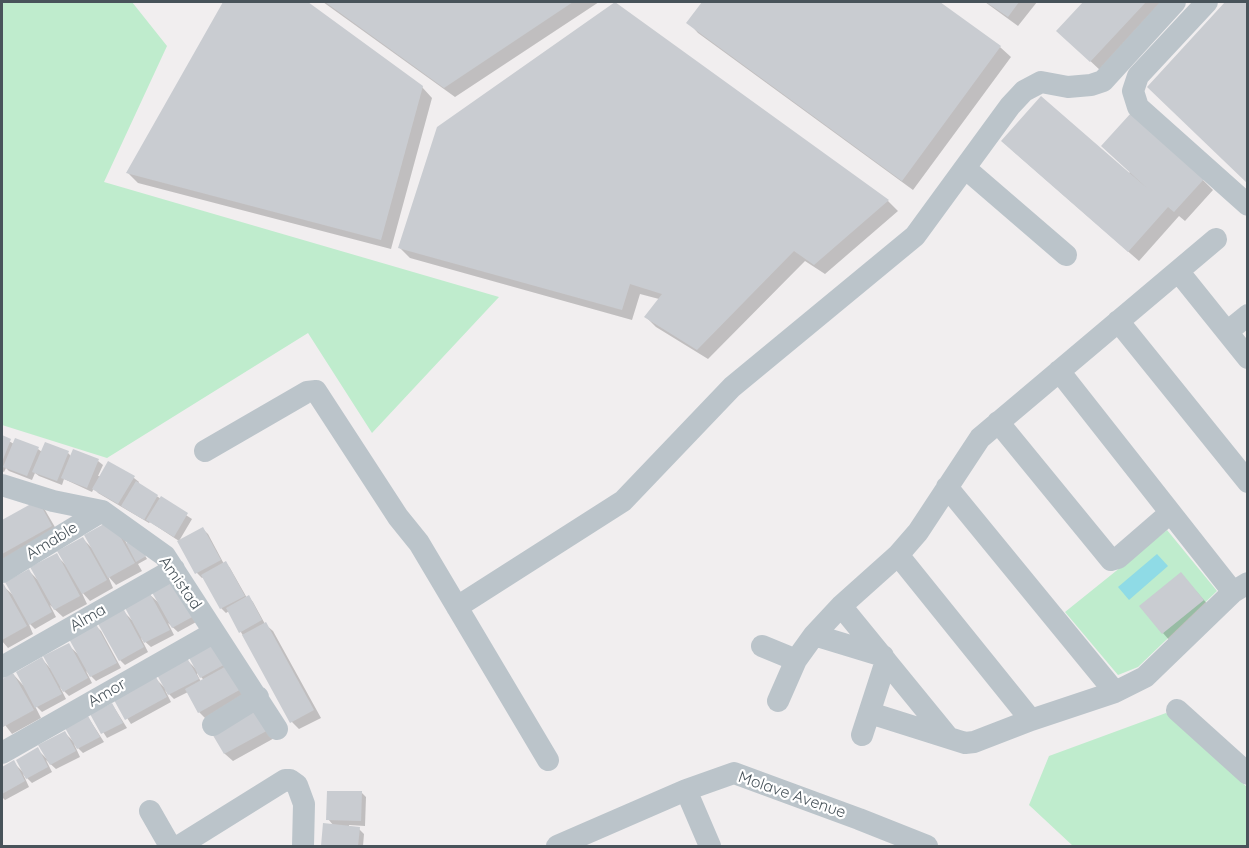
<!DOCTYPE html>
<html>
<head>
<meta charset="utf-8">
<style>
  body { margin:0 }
  #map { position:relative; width:1249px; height:848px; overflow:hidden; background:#f1eeef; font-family:Quicksand,sans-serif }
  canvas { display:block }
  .frame { position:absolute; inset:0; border:3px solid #48535a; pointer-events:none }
</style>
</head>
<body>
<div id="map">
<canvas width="1249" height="848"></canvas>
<div class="frame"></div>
</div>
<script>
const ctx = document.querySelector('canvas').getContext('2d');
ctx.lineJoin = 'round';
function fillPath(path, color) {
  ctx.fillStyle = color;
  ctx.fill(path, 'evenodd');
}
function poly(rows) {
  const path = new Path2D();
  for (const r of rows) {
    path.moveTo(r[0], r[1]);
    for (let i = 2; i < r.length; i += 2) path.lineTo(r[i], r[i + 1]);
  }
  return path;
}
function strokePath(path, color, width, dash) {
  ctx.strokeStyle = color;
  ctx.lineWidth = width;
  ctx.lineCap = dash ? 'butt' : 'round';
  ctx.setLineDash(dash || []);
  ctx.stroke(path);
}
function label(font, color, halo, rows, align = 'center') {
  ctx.font = font + ' Quicksand,sans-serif';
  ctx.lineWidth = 4.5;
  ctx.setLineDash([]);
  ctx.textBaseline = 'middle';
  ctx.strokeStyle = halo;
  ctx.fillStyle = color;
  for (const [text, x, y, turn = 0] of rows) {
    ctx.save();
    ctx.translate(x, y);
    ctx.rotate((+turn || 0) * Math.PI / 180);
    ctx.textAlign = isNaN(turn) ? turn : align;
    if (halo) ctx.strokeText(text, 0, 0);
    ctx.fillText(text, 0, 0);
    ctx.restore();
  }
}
const green = poly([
  [2,2,132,2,167,46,104,182,499,297,372,433,308,333,107,458,2,425],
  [1167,530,1217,591,1138,667,1118,675,1065,612],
  [1166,713,1247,787,1247,846,1073,846,1029,805,1049,756]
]);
const water = poly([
  [1157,554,1168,566,1129,600,1118,587]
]);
const shadow = poly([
  [225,2,306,2,422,87,432,98,391,249,138,183,128,173],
  [323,2,599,2,455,97],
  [704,2,938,2,1000,47,1011,57,913,190,698,33,688,22],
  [985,2,1037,2,1018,26],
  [1085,2,1166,2,1101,71,1058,31],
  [1013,151,1128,174,1130,172,1203,180,1213,190,1185,221,1179,216,1139,261],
  [888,201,898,211,825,274,805,261,708,359,656,327,646,317,659,299,640,294,632,320,410,258,400,248],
  [2,437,14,444,38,449,42,452,68,453,71,456,98,461,103,465,98,476,134,478,139,482,138,484,192,519,179,541,150,522,149,523,98,493,94,488,92,492,64,479,62,485,39,476,35,473,32,480,9,471,6,468,4,472,2,471],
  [38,502,45,510,59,534,2,566,2,522],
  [119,529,127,544,137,542,147,559,138,564,142,571,116,585,108,576,113,588,90,601,81,591,87,604,63,617,50,605,56,617,35,629,28,622,33,634,8,648,2,641,2,585,12,594,29,571,38,580,56,555,65,564,83,539,92,548],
  [203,529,208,534,224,564,226,563,230,568,247,598,249,597,253,602,265,624,273,631,321,718,299,729,292,722,229,611,226,613,221,608,204,577,202,578,197,573,179,541],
  [1181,574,1211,608,1170,641,1163,633],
  [151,587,198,621,178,632,168,623,174,635,151,647,141,638,148,652,125,665,120,660,122,610,132,620,149,594,159,603],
  [96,626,101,631,121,668,96,681,86,671,92,683,69,696,60,687,66,699,42,712,34,704,41,718,12,734,2,721,2,681,13,674,23,685,42,659,50,668,68,645,78,654],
  [189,654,232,668,250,696,207,720,199,712,188,692,174,699,165,690,171,702,131,724,116,701,156,679,165,688,187,660,196,669],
  [197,673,204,680,201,682,197,674],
  [112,704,127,728,107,738,92,715],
  [267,715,278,736,233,761,225,754,213,732],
  [88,717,104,742,83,753,74,744,80,757,56,769,46,760,52,772,32,783,23,774,29,787,5,800,2,797,2,769,13,762,23,772,37,749,46,758,64,732,73,741],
  [361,792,366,797,365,826,349,825,349,827,359,829,364,834,363,846,322,846,325,824,334,826,328,819]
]);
const building = poly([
  [223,2,308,2,423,86,381,240,126,173],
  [325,2,573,2,444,88],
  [615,2,889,200,814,265,794,251,697,350,644,317,662,294,630,284,622,310,398,248,437,127],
  [702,2,940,2,1001,46,902,181,686,23],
  [986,2,1019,2,1008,17],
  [1083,2,1146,2,1090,62,1056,31],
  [1225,2,1248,2,1248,184,1147,87],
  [1041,96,1148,189,1101,146,1131,113,1204,179,1174,212,1168,207,1128,252,1001,141],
  [2,435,11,439,2,462],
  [15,438,39,447,27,476,3,467],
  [45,442,69,451,57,481,32,472],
  [73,449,99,459,87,488,61,478],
  [108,461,135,476,118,504,92,489],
  [136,481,158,495,144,520,121,506],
  [161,496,188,513,174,537,146,520],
  [38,500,52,526,2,554,2,520],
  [111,520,135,563,108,578,84,535],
  [203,527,221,560,195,574,177,541],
  [83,537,107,580,82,594,57,551],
  [136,538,146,556,136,562,126,543],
  [57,553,80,596,54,610,30,567],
  [226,561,245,596,220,609,201,575],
  [29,569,52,612,29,625,5,582],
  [1181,572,1204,600,1162,634,1139,606],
  [171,575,194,616,172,628,149,587],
  [3,583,27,626,2,640,2,584],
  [149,592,170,630,144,643,124,606],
  [249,595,262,620,239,633,226,608],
  [123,608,144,647,119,661,97,622],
  [266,622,314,710,290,723,242,635],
  [96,624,117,663,90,677,69,639],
  [216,638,229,662,200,678,187,654],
  [69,643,88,678,63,692,43,656],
  [42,657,62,694,35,708,16,672],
  [187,658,199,679,168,695,157,675],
  [230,664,243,688,198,713,185,689],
  [13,673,34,710,3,727,2,724,2,679],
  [156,677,167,697,125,720,114,700],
  [112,703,123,723,101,734,90,714],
  [259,705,272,728,224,754,211,732],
  [88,716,100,737,77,749,65,728],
  [65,731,76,751,50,765,38,745],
  [38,747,48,767,26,779,16,760],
  [14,760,25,781,2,794,2,767],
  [327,791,362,791,361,821,326,820],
  [323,823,360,827,358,846,321,846]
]);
const minor = poly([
  [1207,2,1138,76,1133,91,1138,107,1248,205],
  [965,168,1066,255],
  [1178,271,1248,358],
  [1118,321,1248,482],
  [1227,332,1248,315],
  [1059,371,1233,592],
  [998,422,1111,560,1118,558,1170,513],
  [205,451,307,392,316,391,398,517,419,543,548,760],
  [2,485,53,501,102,511,165,556,277,729],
  [947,487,1115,692],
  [898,555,1031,720],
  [2,572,102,511],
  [841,606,948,737],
  [457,607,623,501,732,387,915,236,1010,106,1024,91,1041,82,1068,87,1091,85,1103,81,1175,2],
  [814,635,883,656],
  [762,646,796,660],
  [2,667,174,569],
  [778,701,796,660,814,635,841,606,898,555,918,532,980,438,1216,239],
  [1177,710,1248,774],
  [870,713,965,743,974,742,1031,720,1115,692,1145,677,1233,592,1248,583],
  [213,725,258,697],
  [862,735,886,661],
  [2,753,213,633],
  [686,790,710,846],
  [150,811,170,846],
  [179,846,285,780,290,780,297,785,304,804,303,846],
  [557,846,686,790,734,773,859,819,927,846]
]);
const streetNames = [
  ["Amable",52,541,-31],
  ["Amistad",180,583,55],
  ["Alma",88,618,-30],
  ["Amor",107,693,-30],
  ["Molave Avenue",792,795,19]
];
fillPath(green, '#bfeccd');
fillPath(water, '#8fdbe6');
fillPath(shadow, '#0003');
fillPath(building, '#c9ccd1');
strokePath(minor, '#bbc4ca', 22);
label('16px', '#48535a', '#fff', streetNames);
</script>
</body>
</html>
